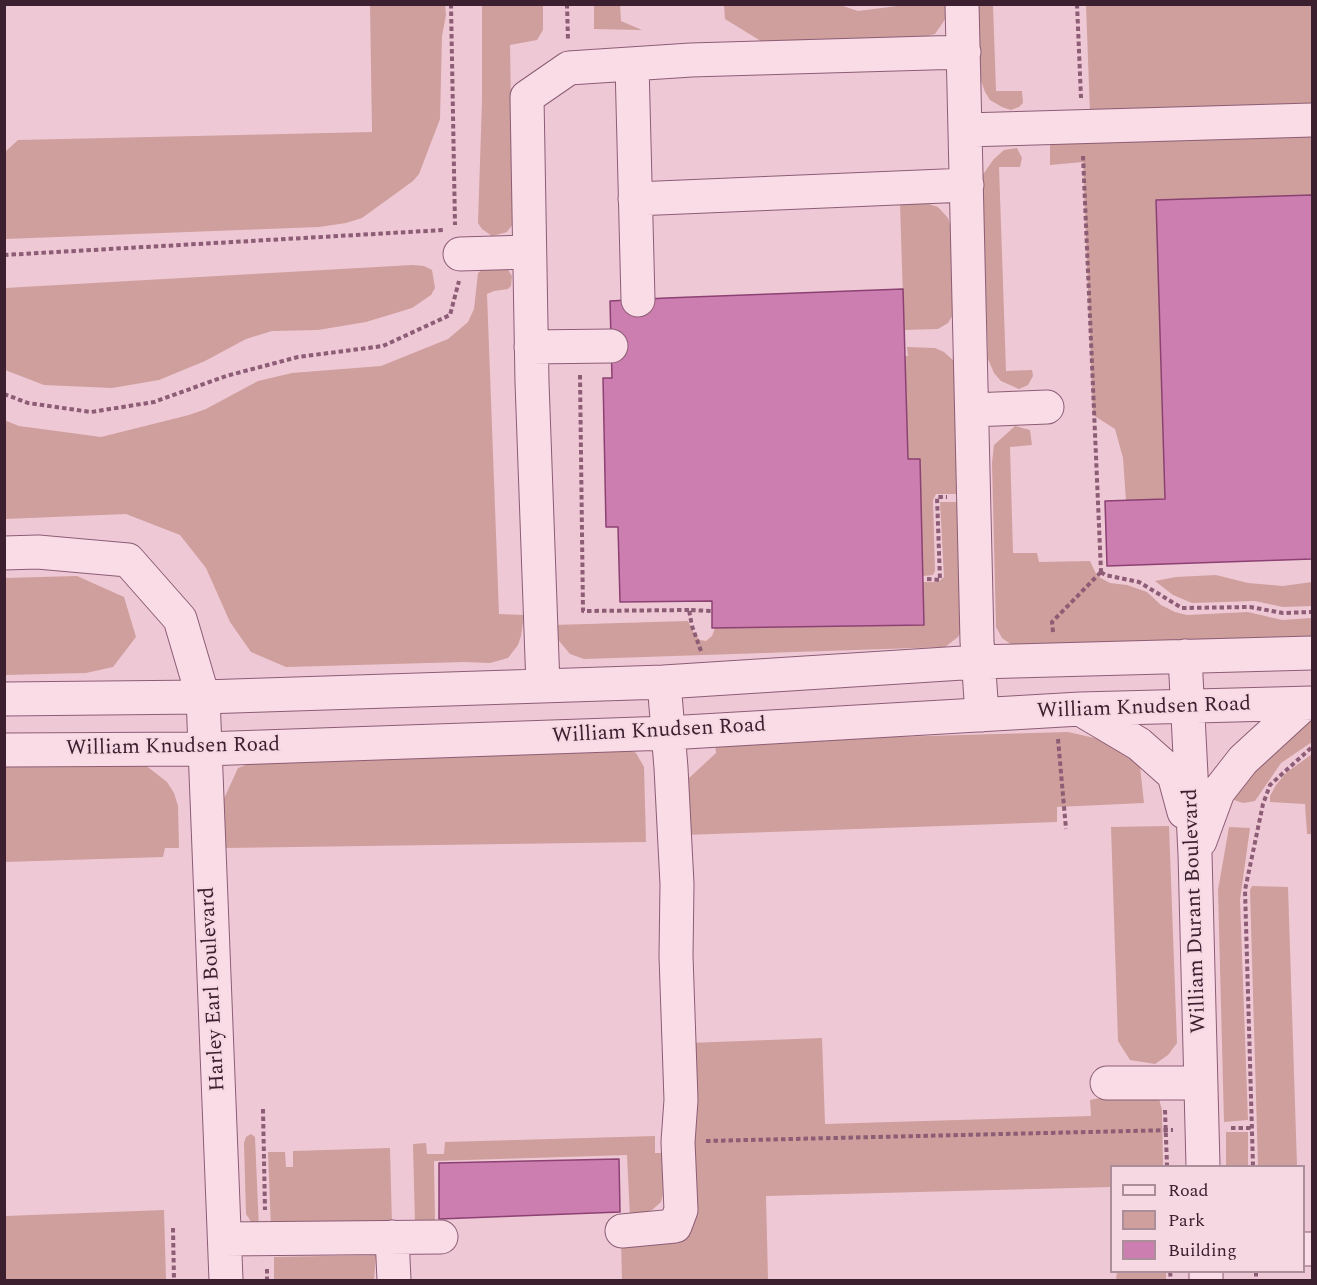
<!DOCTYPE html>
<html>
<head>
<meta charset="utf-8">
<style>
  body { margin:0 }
  #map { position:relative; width:1317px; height:1285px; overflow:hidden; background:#efc8d6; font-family:Spectral,serif }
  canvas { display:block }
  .frame { position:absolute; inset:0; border:6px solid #3c2030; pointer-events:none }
  .legend { position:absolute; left:1110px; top:1165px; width:195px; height:108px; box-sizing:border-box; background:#f6d8e2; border:2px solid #ac8e9b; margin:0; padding:8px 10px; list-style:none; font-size:18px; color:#3c2030 }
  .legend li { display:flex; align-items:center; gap:12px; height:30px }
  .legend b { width:30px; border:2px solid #ac8e9b }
</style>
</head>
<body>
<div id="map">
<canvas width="1317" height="1285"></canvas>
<div class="frame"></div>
<ul class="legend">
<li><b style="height:8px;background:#f9dce6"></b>Road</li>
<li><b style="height:16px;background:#ce9f9c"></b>Park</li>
<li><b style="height:16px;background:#cd7eb0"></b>Building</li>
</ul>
</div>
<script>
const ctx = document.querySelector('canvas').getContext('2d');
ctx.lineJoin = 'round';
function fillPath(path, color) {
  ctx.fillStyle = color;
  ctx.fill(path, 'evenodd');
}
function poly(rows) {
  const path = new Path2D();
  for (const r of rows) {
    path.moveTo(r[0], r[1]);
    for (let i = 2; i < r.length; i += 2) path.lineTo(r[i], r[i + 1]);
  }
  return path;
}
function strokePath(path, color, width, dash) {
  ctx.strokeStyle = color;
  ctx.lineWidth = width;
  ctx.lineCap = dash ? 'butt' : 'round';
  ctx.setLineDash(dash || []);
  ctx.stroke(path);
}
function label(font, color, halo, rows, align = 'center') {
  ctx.font = font + ' Spectral,serif';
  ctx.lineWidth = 4.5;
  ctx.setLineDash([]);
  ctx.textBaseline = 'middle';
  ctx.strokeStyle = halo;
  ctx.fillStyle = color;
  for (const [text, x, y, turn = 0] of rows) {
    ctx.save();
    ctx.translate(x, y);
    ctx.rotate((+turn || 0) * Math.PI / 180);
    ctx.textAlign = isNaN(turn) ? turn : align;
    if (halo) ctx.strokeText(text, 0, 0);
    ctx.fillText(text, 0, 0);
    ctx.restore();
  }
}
const green = poly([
  [620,4,621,21,642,30,594,29,594,5],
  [370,5,445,5,446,15,442,36,440,119,419,174,413,181,362,218,346,223,319,227,5,239,5,152,18,140,372,132],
  [482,5,543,5,543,30,537,40,510,45,513,224,507,232,492,236,482,229,478,223,482,101],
  [724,5,840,5,858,11,905,5,945,5,946,18,935,34,919,38,764,43,725,19],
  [977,5,993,5,996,91,1022,91,1023,103,1019,107,1011,110,1002,107,990,100,985,92,979,75],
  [1086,5,1312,5,1312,105,1090,113],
  [1312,133,1312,195,1156,201,1165,499,1126,501,1123,458,1115,429,1093,415,1083,162,1050,165,1050,142],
  [1017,148,1022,158,1020,167,999,167,1006,371,1032,370,1033,376,1028,385,1019,389,1001,381,994,373,988,359,982,176,993,160,1004,150],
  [900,203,925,203,938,207,948,218,952,231,954,313,948,323,938,329,904,330],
  [412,265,424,266,432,270,435,288,431,295,412,308,366,322,318,330,272,331,246,339,205,361,159,380,112,388,44,385,5,370,5,288],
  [485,267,507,268,512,276,511,286,508,289,494,291,487,294,499,614,524,615,521,636,518,645,508,658,490,663,464,662,286,667,251,652,230,622,206,568,180,535,126,514,5,519,4,420,19,426,101,437,189,415,206,409,258,381,292,373,381,366,448,339,468,322,474,309,478,273],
  [907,347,935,348,944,352,954,361,960,494,936,494,933,500,935,571,933,575,923,576,908,459,905,356,908,356],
  [1015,426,1030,430,1032,445,1010,447,1013,553,1037,553,1039,562,1090,561,1097,576,1110,583,1127,585,1147,592,1161,605,1175,612,1187,615,1248,612,1282,620,1312,618,1312,636,1012,645,1002,638,996,627,992,463,994,445],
  [940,502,960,502,962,629,958,637,945,647,584,659,570,654,555,636,553,625,688,621,695,635,700,640,706,641,712,636,715,628,924,625,923,582,938,582,944,577],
  [1216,575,1248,583,1283,586,1312,582,1312,606,1283,607,1255,601,1192,603,1173,595,1155,581,1176,577],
  [77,576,124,597,136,637,113,667,86,673,5,675,5,578],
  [1312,721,1312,742,1281,763,1255,801,1243,803,1234,800,1238,788,1295,728],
  [1068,732,1117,743,1140,767,1144,803,1057,807,1057,822,684,835,689,778,716,753,715,742],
  [621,745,636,753,644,767,646,842,224,848,222,803,238,768,259,760],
  [1312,754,1312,834,1307,834,1305,804,1270,802,1270,796,1276,785,1286,773],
  [5,760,144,764,167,782,174,793,178,806,179,848,165,848,163,857,5,862],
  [1169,826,1177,1043,1168,1055,1155,1064,1130,1060,1118,1041,1111,827],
  [1229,827,1250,828,1240,900,1248,1120,1224,1122,1218,890],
  [1252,886,1288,887,1297,1166,1258,1166,1250,890],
  [822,1038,825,1124,1091,1116,1090,1100,1120,1094,1158,1095,1162,1110,1163,1166,1112,1166,1111,1187,766,1196,768,1280,622,1280,621,1239,690,1235,685,1117,689,1043],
  [1226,1132,1248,1132,1248,1166,1226,1166],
  [251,1134,255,1137,259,1230,255,1228,246,1214,244,1143,246,1137],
  [655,1136,655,1153,662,1153,663,1194,661,1202,652,1210,630,1217,627,1155,434,1161,435,1223,415,1224,413,1144,426,1143,427,1154,444,1154,445,1142],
  [390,1148,392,1225,271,1229,268,1152,285,1152,286,1167,293,1167,293,1151],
  [164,1210,166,1280,5,1280,5,1216],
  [376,1255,374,1280,274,1280,274,1257],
  [1117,1272,1166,1272,1166,1280,1116,1280]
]);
const building = poly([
  [1312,195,1312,559,1107,566,1105,501,1165,499,1156,200,1312,195],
  [903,289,908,459,920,459,924,625,712,628,712,601,620,602,618,527,606,527,603,378,612,378,610,301,666,298,903,289],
  [619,1159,620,1212,439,1219,439,1163,619,1159]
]);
const path = poly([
  [451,4,455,225],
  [567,4,568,40],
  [1077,4,1081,98],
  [1083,156,1101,572],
  [4,255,444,230],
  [580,375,583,611,689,610],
  [4,394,28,403,91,412,154,402,226,376,298,357,383,346,450,315,459,281],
  [1101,572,1105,575,1139,582,1182,608,1250,607,1283,613,1312,612],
  [927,579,940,580,937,497,947,497],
  [1053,632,1052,622,1101,572],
  [701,651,692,626,689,610,712,611],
  [1058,739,1066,829],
  [263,1109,265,1210],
  [1165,1110,1167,1166],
  [1231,1128,1251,1128],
  [706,1141,1173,1130],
  [1253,1166,1245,890,1263,804,1270,785,1312,747],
  [173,1228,174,1280],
  [267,1269,267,1280],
  [1170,1272,1171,1280],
  [1256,1272,1256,1280]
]);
const minor = poly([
  [962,4,977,641,982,715],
  [632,64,638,300],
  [966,130,1312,120],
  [635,199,967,185],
  [460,254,529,252],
  [531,347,611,346],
  [972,410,1047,407],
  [4,553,38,552,128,560,180,619,203,697,226,1280],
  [1185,656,1195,854,1203,1166],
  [543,686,532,382,527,97,569,68,691,60,964,52],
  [4,699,203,697,664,682,978,662,1312,653],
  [1080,709,1139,744,1174,775,1184,812],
  [4,750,204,749,668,733,1080,709,1312,703],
  [1200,841,1218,792,1243,760,1304,704],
  [1107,1083,1200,1083],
  [622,1231,675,1226,681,1210,678,1142,681,1100,676,956,677,884,671,768,664,682],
  [392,1237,394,1280],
  [225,1239,441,1237],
  [1304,1249,1312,1249],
  [1206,1272,1206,1280]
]);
const streetNames = [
  ["William Knudsen Road",1144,709,-2],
  ["William Knudsen Road",659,732,-3],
  ["William Knudsen Road",173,748,-1],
  ["William Durant Boulevard",1196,911,-92],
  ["Harley Earl Boulevard",214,989,-93]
];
fillPath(green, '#ce9f9c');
fillPath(building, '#cd7eb0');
strokePath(building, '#8b4272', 1.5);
strokePath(minor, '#8c5d75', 35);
strokePath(path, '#8c5d75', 4, [4.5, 3]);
strokePath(minor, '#f9dce6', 33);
label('21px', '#3c2030', '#f6d8e2', streetNames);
</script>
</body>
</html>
